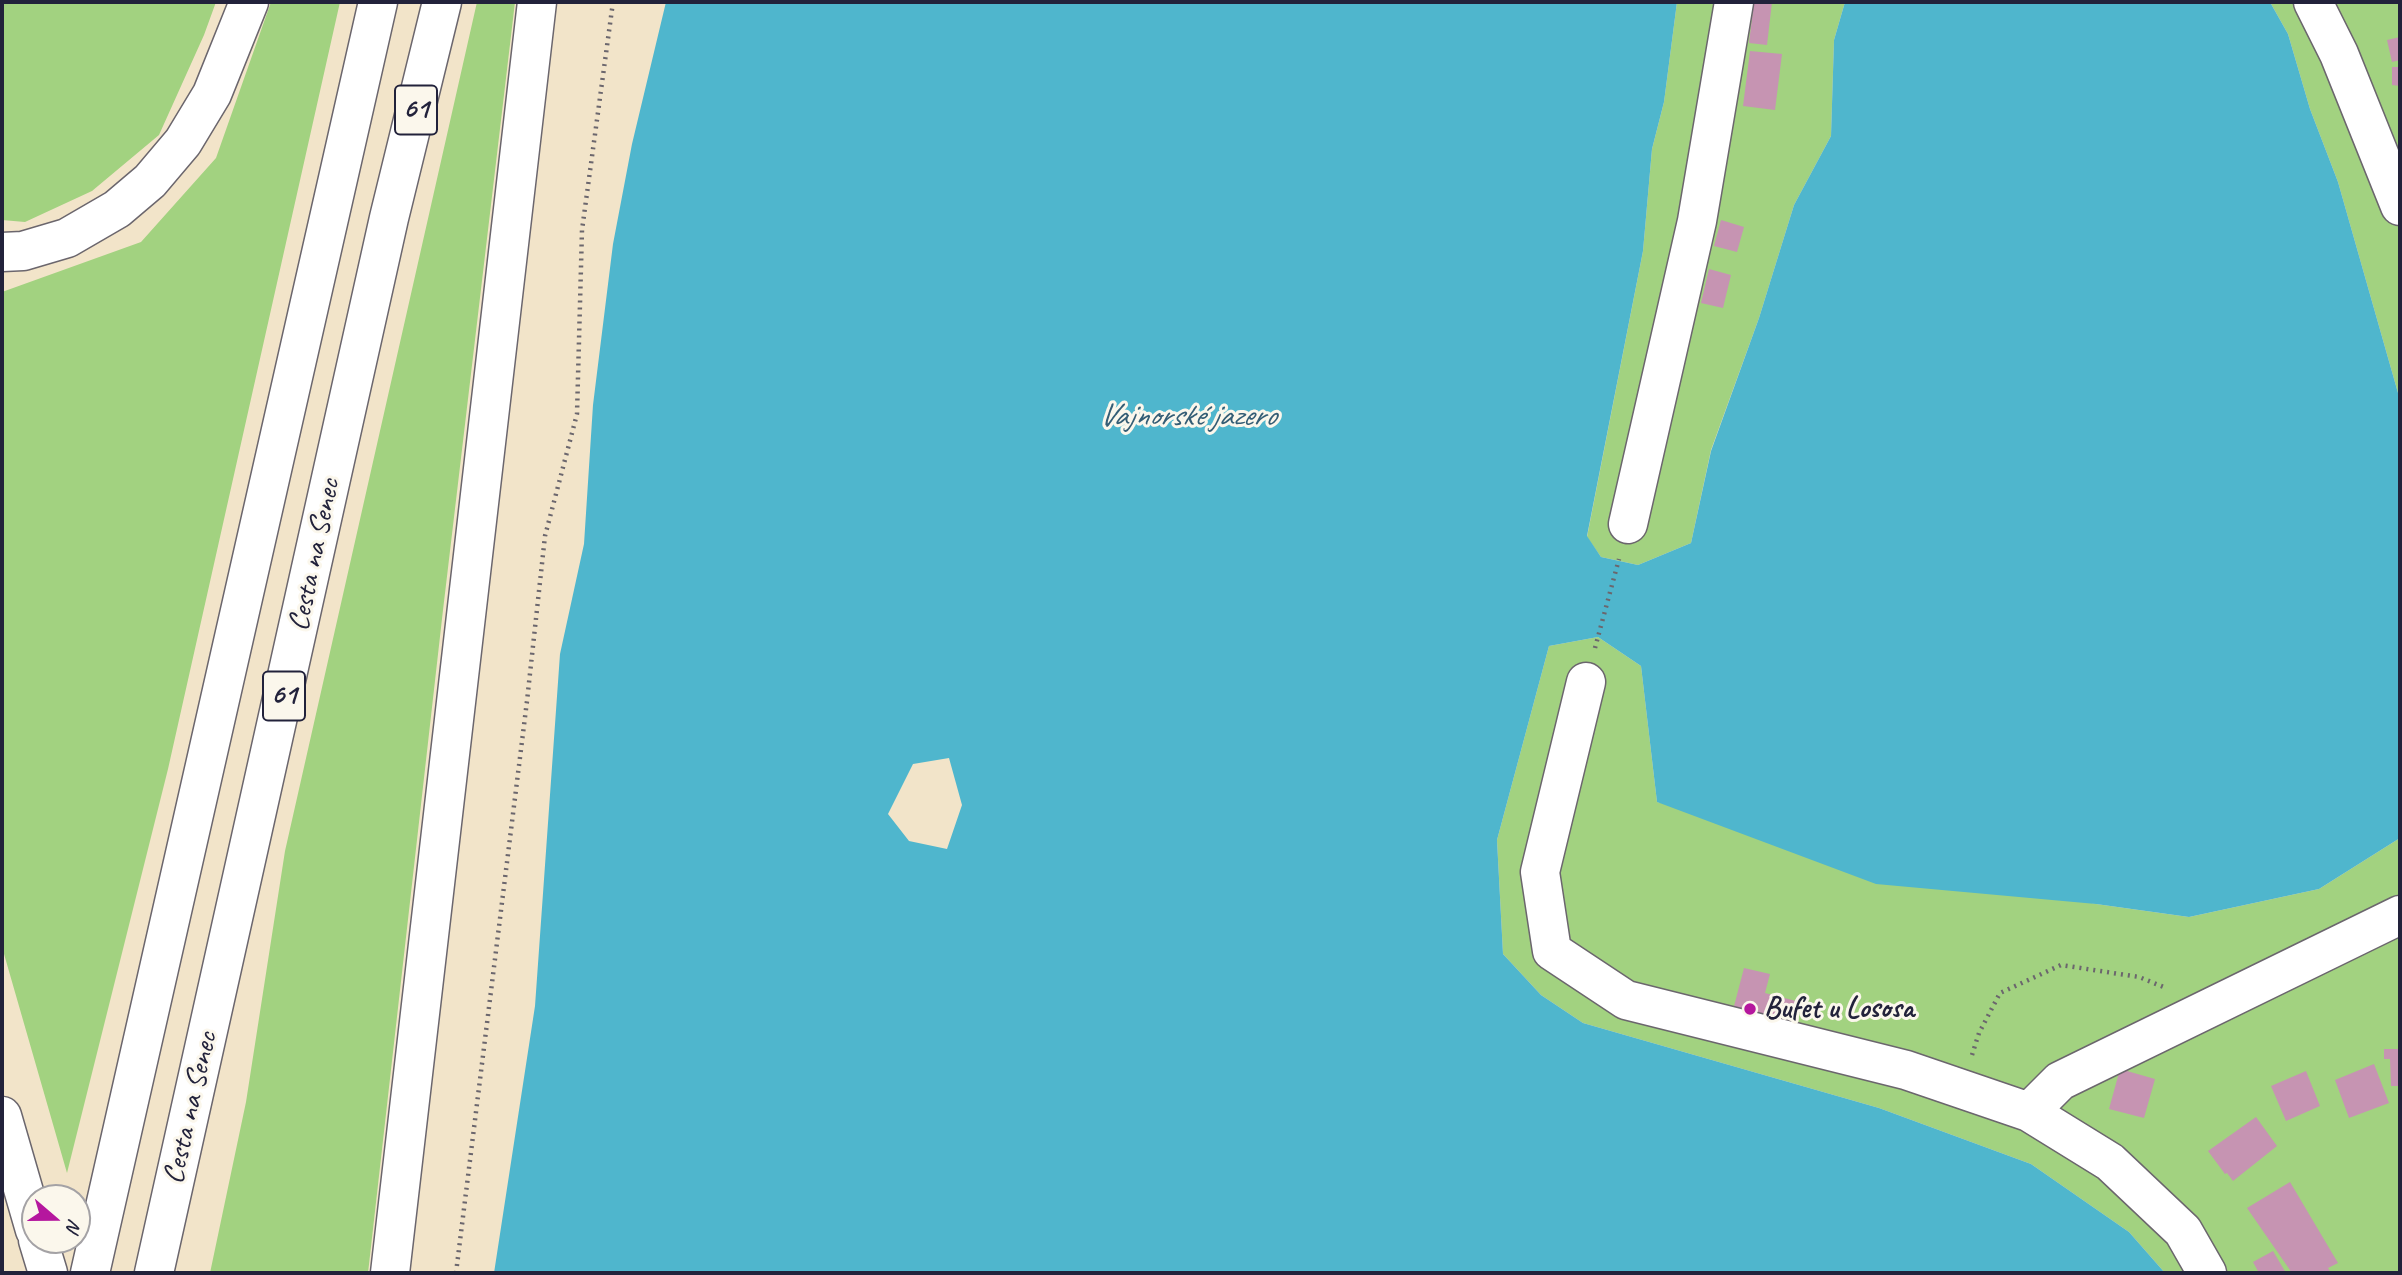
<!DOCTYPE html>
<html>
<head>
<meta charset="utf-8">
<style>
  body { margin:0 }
  #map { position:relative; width:2402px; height:1275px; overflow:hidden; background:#f2e4c9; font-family:Caveat,sans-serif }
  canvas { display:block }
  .frame { position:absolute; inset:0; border:4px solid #22223b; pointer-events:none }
  .north { position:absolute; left:21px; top:1184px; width:70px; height:70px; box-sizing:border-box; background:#fbf7ec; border:2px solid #a4a2a5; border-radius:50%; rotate:110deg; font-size:19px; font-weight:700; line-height:28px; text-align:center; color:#22223b }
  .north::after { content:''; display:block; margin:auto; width:24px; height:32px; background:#b5179e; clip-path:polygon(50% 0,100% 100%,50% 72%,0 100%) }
</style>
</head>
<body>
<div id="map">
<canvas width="2402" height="1275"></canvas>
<div class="frame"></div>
<div class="north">N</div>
</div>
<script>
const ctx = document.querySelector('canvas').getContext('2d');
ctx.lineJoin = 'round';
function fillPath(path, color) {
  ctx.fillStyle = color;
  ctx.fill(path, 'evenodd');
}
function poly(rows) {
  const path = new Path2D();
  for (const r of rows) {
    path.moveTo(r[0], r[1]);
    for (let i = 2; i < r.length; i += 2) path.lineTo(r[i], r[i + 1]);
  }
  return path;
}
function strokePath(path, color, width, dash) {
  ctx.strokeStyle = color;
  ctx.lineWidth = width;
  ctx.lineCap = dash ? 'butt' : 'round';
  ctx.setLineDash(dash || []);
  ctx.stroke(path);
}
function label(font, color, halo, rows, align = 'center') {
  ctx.font = font + ' Caveat,sans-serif';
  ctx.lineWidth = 6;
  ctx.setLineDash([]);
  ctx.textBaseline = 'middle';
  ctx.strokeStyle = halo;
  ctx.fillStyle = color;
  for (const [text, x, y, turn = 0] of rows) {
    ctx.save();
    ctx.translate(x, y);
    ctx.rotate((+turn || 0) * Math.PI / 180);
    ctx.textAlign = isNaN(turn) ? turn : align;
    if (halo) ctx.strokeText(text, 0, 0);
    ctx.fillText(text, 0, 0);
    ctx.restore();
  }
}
const green = poly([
  [2,2,216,2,204,35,159,135,92,191,25,222,2,220],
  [271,2,340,2,168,769,67,1173,2,947,2,292,141,242,216,158],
  [477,2,515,2,443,610,368,1273,210,1273,246,1102,285,851],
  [1677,2,1845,2,1834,40,1831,136,1794,205,1759,318,1711,450,1691,543,1638,565,1601,557,1587,537,1643,251,1652,149,1664,102],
  [2270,2,2400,2,2400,400,2338,182,2310,109,2288,34],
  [1598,637,1641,666,1657,802,2096,904,2189,917,2319,889,2400,838,2400,1273,2165,1273,2129,1232,2031,1164,1879,1108,1583,1023,1541,995,1503,954,1497,840,1549,646]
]);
const water = poly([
  [666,2,1677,2,1664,102,1652,149,1643,251,1587,536,1601,557,1638,565,1691,543,1711,451,1759,318,1794,205,1831,136,1834,40,1845,2,2270,2,2288,34,2310,109,2338,182,2400,400,2400,838,2319,889,2189,917,2096,904,1876,884,1657,802,1641,666,1598,637,1549,646,1497,840,1503,954,1541,995,1583,1023,1879,1108,2031,1164,2129,1232,2165,1273,494,1273,535,1006,560,654,584,544,593,405,613,244,632,144],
  [949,758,962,805,947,849,909,841,888,814,913,764]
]);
const building = poly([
  [1754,2,1772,2,1767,45,1749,43],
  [2400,37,2400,60,2392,62,2387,40],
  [1750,51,1782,54,1775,110,1743,106],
  [2392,67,2400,67,2400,86,2392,85],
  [1721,220,1744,227,1737,252,1714,246],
  [1709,269,1731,275,1723,308,1701,303],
  [1744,968,1770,974,1765,993,1796,1001,1790,1024,1733,1010],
  [2384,1049,2400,1049,2400,1086,2391,1086,2390,1059,2384,1059],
  [2374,1064,2389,1103,2349,1118,2335,1080],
  [2120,1069,2155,1079,2144,1118,2109,1109],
  [2306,1071,2320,1106,2286,1121,2271,1086],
  [2256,1117,2277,1146,2233,1181,2227,1173,2225,1174,2208,1151],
  [2290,1182,2338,1263,2328,1268,2331,1273,2292,1273,2247,1208],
  [2273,1251,2286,1273,2259,1273,2253,1262]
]);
const path = poly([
  [1595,648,1619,559],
  [1972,1055,1979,1033,2000,993,2061,965,2139,977,2166,988],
  [456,1273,527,701,545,536,577,414,582,230,613,2]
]);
const minor = poly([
  [2313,2,2339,54,2400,206],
  [1628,524,1697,221,1734,2],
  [1586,682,1540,872,1552,951,1626,1000,1906,1070,2029,1112],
  [2207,1273,2183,1231,2110,1162,2029,1112,2060,1081,2400,915]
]);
const major = poly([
  [90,1273,378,2],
  [154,1273,389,218,442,2]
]);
const highway = poly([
  [2,252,23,251,67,238,117,209,150,181,183,142,212,94,249,2],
  [2,1116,35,1230],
  [38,1240,48,1273],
  [390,1273,537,2]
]);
const markers = [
  [1750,1009,7,"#b5179e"]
];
const shields = [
  [416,110,42],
  [284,696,42]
];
const shieldNames = [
  ["61",416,110],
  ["61",284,696]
];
const streetNames = [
  ["Cesta na Senec",315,555,-78],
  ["Cesta na Senec",191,1108,-77]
];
const poiNames = [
  ["Bufet u Lososa",1764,1009]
];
const waterNames = [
  ["Vajnorské jazero",1187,417]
];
fillPath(green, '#a2d280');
fillPath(water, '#4fb6cd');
fillPath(building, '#c694b2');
strokePath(minor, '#6b666d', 41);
strokePath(major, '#6b666d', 41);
strokePath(highway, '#6b666d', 41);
strokePath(path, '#6b666d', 4.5, [2, 5]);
strokePath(minor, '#fff', 38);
strokePath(major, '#fff', 38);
strokePath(highway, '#fff', 38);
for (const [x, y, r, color] of markers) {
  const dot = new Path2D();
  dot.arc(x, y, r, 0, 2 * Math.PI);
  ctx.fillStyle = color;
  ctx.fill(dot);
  strokePath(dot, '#fbf7ec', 2.5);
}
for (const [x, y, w] of shields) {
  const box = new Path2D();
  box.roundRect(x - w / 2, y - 24.5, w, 49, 5);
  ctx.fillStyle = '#fbf7ec';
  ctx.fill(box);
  strokePath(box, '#22223b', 2);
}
label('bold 28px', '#22223b', null, shieldNames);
label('30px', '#22223b', '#fbf7ec', streetNames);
label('bold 30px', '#22223b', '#fbf7ec', poiNames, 'left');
label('italic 32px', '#345d75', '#fbf7ec', waterNames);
</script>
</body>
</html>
